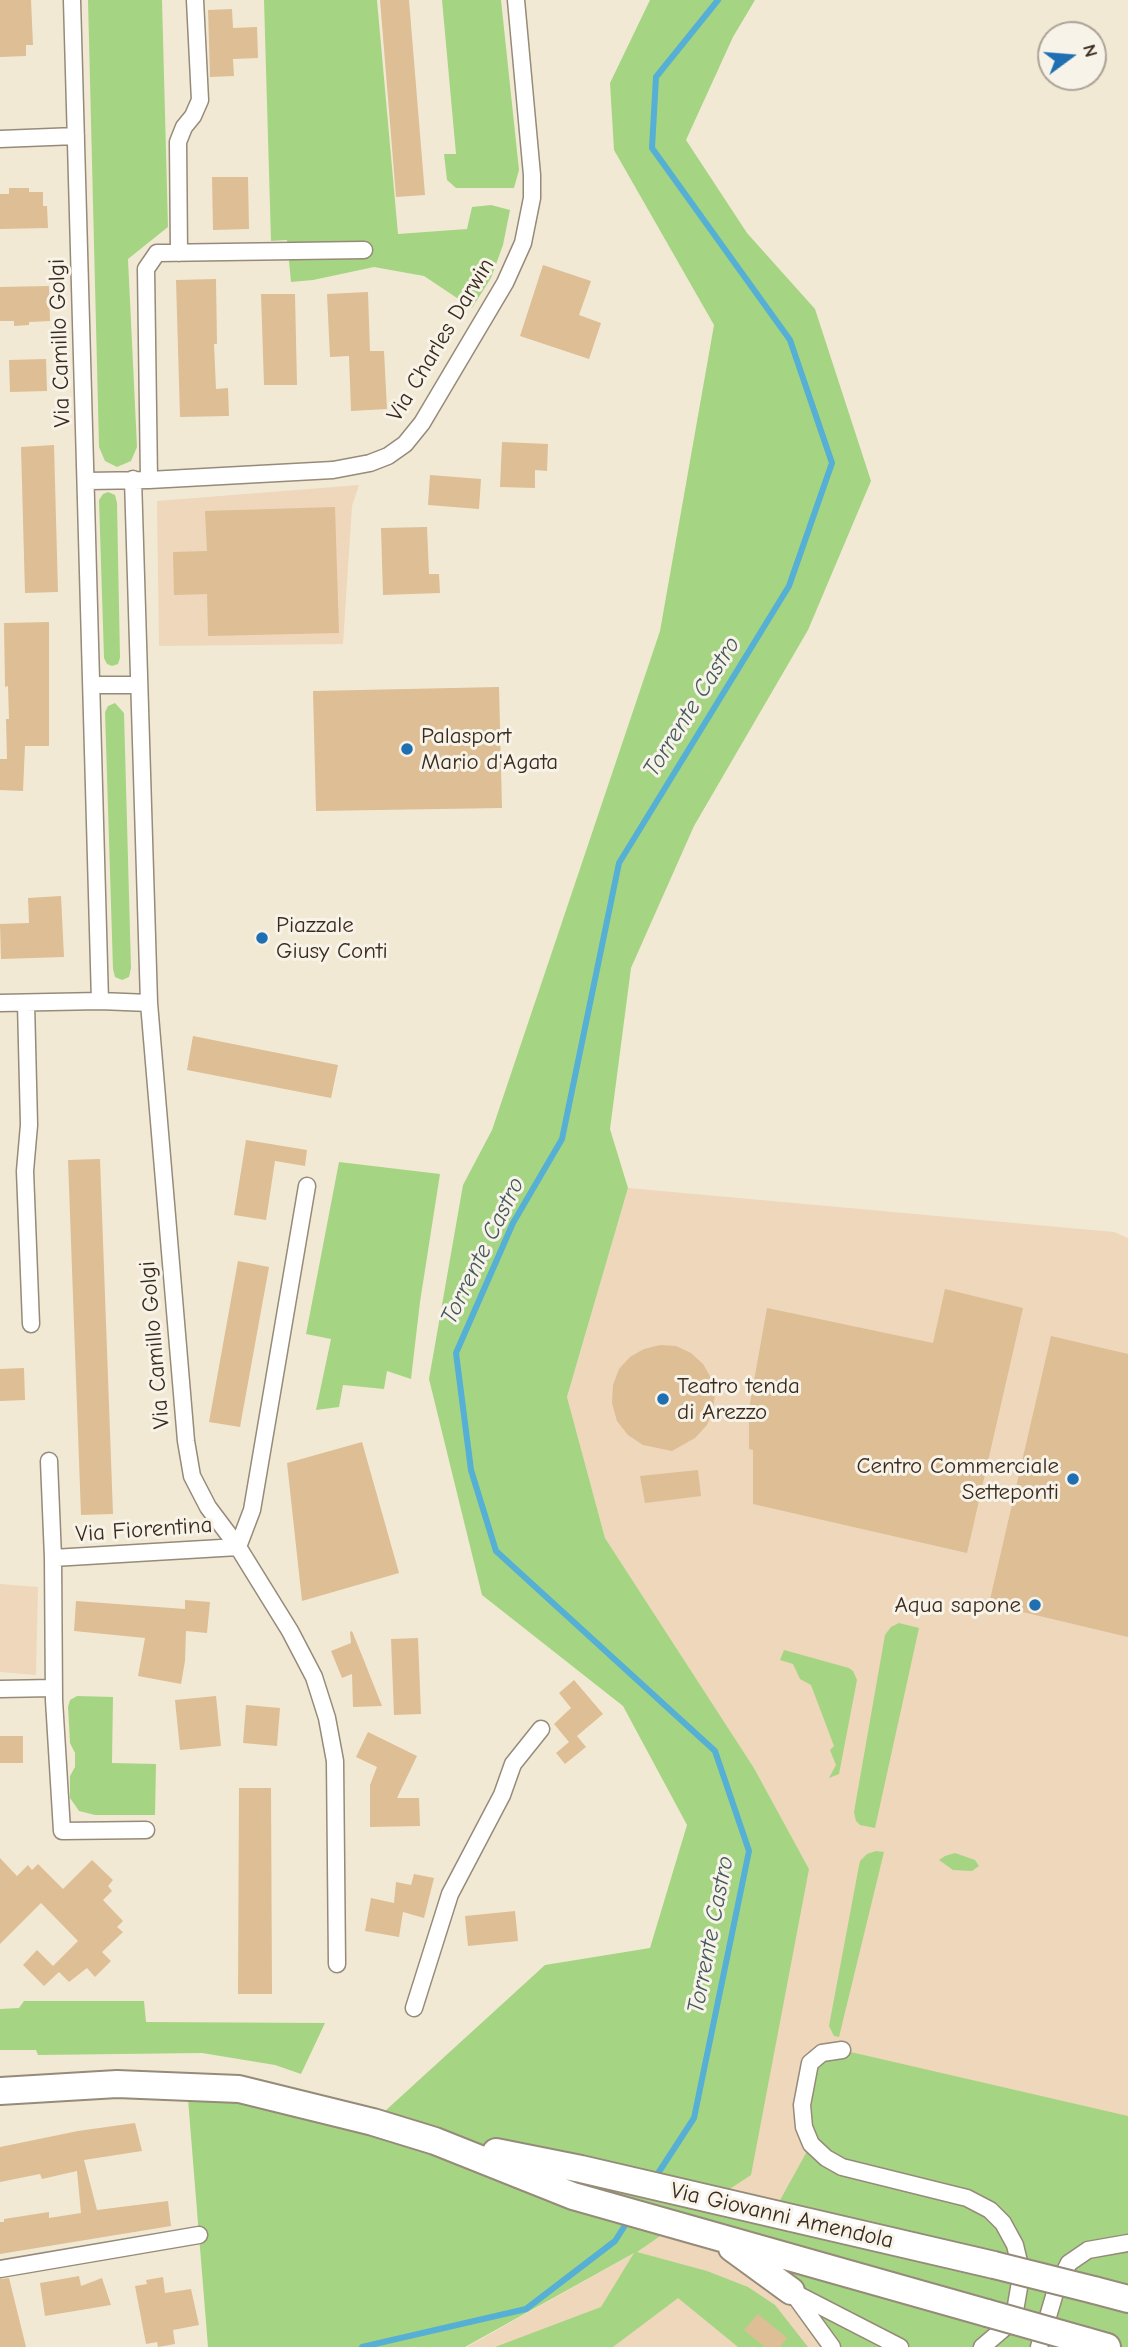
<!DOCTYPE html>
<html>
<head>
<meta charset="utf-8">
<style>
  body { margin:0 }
  #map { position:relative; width:1128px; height:2347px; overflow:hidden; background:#f2e9d4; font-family:"Comic Neue",sans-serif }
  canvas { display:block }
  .north { position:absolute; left:1037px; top:21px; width:70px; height:70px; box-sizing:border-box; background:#f7f3e8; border:2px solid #aca397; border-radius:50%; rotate:74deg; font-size:19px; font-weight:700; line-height:28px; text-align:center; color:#3b2a1e }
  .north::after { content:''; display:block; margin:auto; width:24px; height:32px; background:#1f6fb2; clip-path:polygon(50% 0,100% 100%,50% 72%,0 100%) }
</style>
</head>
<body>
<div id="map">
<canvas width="1128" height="2347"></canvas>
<div class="north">N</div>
</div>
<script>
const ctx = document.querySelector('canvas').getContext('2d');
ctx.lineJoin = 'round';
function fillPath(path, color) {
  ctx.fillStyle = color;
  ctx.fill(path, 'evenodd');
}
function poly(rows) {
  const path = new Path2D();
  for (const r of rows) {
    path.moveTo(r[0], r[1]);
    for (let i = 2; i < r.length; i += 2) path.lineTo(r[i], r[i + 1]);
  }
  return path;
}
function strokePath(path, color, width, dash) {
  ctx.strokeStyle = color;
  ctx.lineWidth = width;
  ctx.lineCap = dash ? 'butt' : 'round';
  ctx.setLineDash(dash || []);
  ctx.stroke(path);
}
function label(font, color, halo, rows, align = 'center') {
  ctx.font = font + ' "Comic Neue",sans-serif';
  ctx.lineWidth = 6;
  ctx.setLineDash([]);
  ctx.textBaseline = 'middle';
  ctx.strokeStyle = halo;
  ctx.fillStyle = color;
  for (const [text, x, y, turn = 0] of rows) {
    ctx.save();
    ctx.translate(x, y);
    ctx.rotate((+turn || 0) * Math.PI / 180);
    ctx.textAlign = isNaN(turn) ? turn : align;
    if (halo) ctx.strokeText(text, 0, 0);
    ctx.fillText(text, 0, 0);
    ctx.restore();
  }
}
const built = poly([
  [359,485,352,506,343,644,159,646,157,501],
  [628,1188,1114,1232,1128,1238,1128,2347,467,2347,636,2252,809,1869,754,1768,605,1538,567,1397],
  [0,1584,38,1587,36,1675,0,1672]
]);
const green = poly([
  [88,0,162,0,168,227,128,259,137,447,131,461,117,467,105,461,99,447],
  [264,0,377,0,398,234,467,229,472,207,491,205,510,210,503,245,491,278,472,308,424,276,374,267,313,280,291,282,287,240,271,241],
  [442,0,501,0,519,170,514,188,456,188,447,180,444,154,456,154],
  [650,0,755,0,733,37,686,140,747,233,815,309,871,481,808,630,694,826,631,968,610,1129,628,1188,567,1397,605,1538,754,1768,809,1869,751,2175,713,2200,773,2213,811,2144,804,2127,810,2063,842,2050,1128,2116,1128,2347,832,2347,791,2291,676,2225,637,2252,707,2271,748,2287,775,2305,808,2347,738,2347,678,2298,613,2347,495,2347,601,2307,634,2253,465,2347,208,2347,187,2087,373,2122,545,1965,650,1948,687,1825,623,1706,482,1595,429,1379,463,1185,492,1130,660,631,714,325,614,150,610,83],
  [108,492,115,495,117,503,120,658,118,664,112,666,107,664,104,658,99,500,103,494],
  [115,703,124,713,131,968,129,977,122,980,115,977,113,969,105,712,108,706],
  [339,1162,440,1174,420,1302,411,1379,387,1371,384,1389,343,1385,339,1407,316,1410,331,1339,306,1334],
  [899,1623,919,1628,875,1828,860,1825,856,1821,854,1812,885,1635,891,1627],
  [784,1650,849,1668,853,1671,857,1680,839,1774,829,1778,836,1765,830,1750,834,1746,811,1685,800,1679,793,1664,780,1660],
  [77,1696,113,1697,112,1763,156,1764,155,1815,95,1815,79,1811,70,1798,70,1776,75,1767,75,1753,70,1743,68,1707,70,1700],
  [876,1851,884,1852,839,2037,834,2036,829,2026,858,1871,860,1861,867,1854],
  [955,1853,975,1860,979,1866,972,1871,953,1870,939,1860,945,1856],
  [24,2001,144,2001,146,2022,325,2023,301,2074,275,2065,202,2053,38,2055,36,2050,0,2050,0,2009,19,2008]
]);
const stream = poly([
  [653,2181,694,2118,749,1851,715,1751,496,1551,471,1470,456,1353,513,1223,562,1139,619,863,789,586,832,463,790,340,652,148,656,77,718,0],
  [362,2347,526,2309,615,2241,629,2219]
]);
const building = poly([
  [0,0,31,0,33,45,26,45,26,56,0,57],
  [380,0,409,0,425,195,396,197],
  [232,9,233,28,257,27,258,58,233,59,234,76,210,77,208,10],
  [212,177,248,177,249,229,213,230],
  [9,188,29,188,29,192,43,192,43,206,47,206,48,228,0,229,0,194,9,194],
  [543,265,591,281,579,315,601,323,589,359,520,336],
  [216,279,217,344,214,344,216,389,228,388,229,416,180,417,176,280],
  [49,286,50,321,29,322,29,325,14,326,14,321,0,321,0,287],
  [368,292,370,351,384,351,387,409,351,411,349,356,330,357,327,294],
  [261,294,295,294,297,385,264,385],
  [46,359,47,391,10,392,9,360],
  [502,442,548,444,547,471,535,470,535,488,500,487],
  [54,445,58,592,25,593,21,447],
  [430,475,481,479,479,509,428,505],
  [335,507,339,633,208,636,207,594,174,595,173,552,207,551,205,511],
  [427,527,429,574,439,574,440,593,383,595,381,528],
  [49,622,49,746,25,746,23,791,0,790,0,759,7,759,6,719,9,719,8,686,5,687,4,623],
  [499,687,502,808,316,811,313,691],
  [61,896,64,957,1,959,0,924,29,923,28,898],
  [193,1036,338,1065,331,1098,187,1070],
  [246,1140,307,1150,305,1166,275,1161,266,1220,234,1215],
  [100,1159,113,1514,81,1515,68,1160],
  [238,1261,269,1267,240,1427,209,1422],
  [945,1289,1023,1308,967,1553,753,1504,753,1450,749,1449,749,1409,767,1308,933,1343],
  [1051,1336,1128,1354,1128,1637,989,1604],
  [660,1345,676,1346,691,1353,703,1364,711,1378,715,1394,713,1410,707,1425,695,1438,672,1451,643,1445,628,1435,617,1421,612,1403,613,1385,619,1369,630,1357,644,1349],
  [24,1368,25,1400,0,1401,0,1369],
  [362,1442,399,1573,302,1601,287,1463],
  [698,1470,701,1496,645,1503,640,1476],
  [185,1600,210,1602,207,1633,186,1631,185,1661,181,1684,138,1676,145,1638,74,1631,76,1601,185,1609],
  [352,1631,363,1658,382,1706,353,1707,352,1674,342,1678,331,1651,351,1643,350,1632],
  [418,1638,421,1714,394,1715,391,1639],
  [574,1680,603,1714,577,1736,586,1747,565,1764,556,1753,569,1742,554,1724,571,1708,559,1693],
  [216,1696,221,1746,180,1750,175,1700],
  [246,1705,280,1708,277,1746,243,1743],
  [368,1732,417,1756,397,1798,419,1798,420,1826,370,1827,370,1785,377,1767,356,1757],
  [0,1736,23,1736,23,1763,0,1763],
  [239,1788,271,1788,272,1994,238,1994],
  [0,1858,17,1876,28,1865,32,1870,38,1864,63,1889,92,1860,113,1880,108,1886,112,1891,103,1900,123,1921,117,1927,123,1932,102,1952,111,1961,95,1977,87,1968,69,1982,53,1966,78,1941,41,1903,0,1944],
  [414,1874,434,1878,424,1918,403,1912,399,1937,365,1931,371,1898,394,1903,396,1882,411,1885],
  [515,1911,518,1941,468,1946,465,1916],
  [37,1950,59,1972,44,1986,23,1965],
  [135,2123,142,2151,84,2160,97,2210,168,2201,171,2226,0,2254,0,2222,4,2222,4,2219,49,2212,49,2218,81,2213,77,2171,42,2179,40,2174,0,2182,0,2147,78,2131],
  [79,2276,81,2286,102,2278,111,2305,45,2316,40,2283],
  [163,2277,165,2293,191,2289,199,2325,173,2330,175,2344,158,2347,157,2342,146,2344,135,2286,147,2284,146,2280],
  [9,2278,26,2347,0,2347,0,2279],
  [758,2314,787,2338,780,2347,765,2347,744,2330]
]);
const street = poly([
  [72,0,100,1001],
  [0,139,76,136],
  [179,253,178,142,184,127,193,116,200,100,195,0],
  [133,479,149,1003,186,1441,192,1476,208,1507,238,1547,290,1631,314,1677,327,1718,335,1761,337,1964],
  [149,480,146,269,157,253,364,250],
  [87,481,149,480,333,470,370,463,388,456,405,444,422,423,505,283,523,243,532,198,532,175,516,0],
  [92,685,139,685],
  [0,1003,100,1001,149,1003],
  [26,1003,29,1125,25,1171,31,1324],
  [49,1461,53,1558,54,1700,62,1831,146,1830],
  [53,1558,238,1547,252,1510,307,1186],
  [0,1689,53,1688],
  [414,2008,450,1894,502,1795,513,1764,541,1729],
  [842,2050,822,2053,810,2063,802,2105,804,2127,811,2144,826,2158,842,2167,967,2198,990,2210,1003,2223,1015,2245,1020,2266,1020,2282,1015,2311,1009,2324,982,2347],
  [0,2269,199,2235],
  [791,2291,900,2347],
  [795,2296,832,2347],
  [1039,2347,1057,2286,1069,2263,1088,2250,1128,2243]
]);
const primary = poly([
  [0,2091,117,2084,239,2089,373,2122,435,2141,573,2196,987,2313],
  [496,2152,581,2169,994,2265],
  [732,2248,791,2291],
  [1094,2290,1128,2299],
  [1086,2341,1107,2347]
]);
const primaryBridge = poly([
  [994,2265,1094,2290],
  [987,2313,1086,2341]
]);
const markers = [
  [407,749,7,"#1f6fb2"],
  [262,938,7,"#1f6fb2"],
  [663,1399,7,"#1f6fb2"],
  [1073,1479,7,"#1f6fb2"],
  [1035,1605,7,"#1f6fb2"]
];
const streetNames = [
  ["Via Charles Darwin",441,340,-59],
  ["Via Camillo Golgi",60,343,-92],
  ["Via Camillo Golgi",155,1345,-95],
  ["Via Fiorentina",144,1530,-4],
  ["Via Giovanni Amendola",782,2216,13]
];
const poiNames = [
  ["Palasport",421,736],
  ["Mario d'Agata",421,762],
  ["Piazzale",276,925],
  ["Giusy Conti",276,951],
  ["Teatro tenda",677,1386],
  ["di Arezzo",677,1412],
  ["Centro Commerciale",1059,1466,"right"],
  ["Setteponti",1059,1492,"right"],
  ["Aqua sapone",1021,1605,"right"]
];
const waterNames = [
  ["Torrente Castro",692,707,-58],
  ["Torrente Castro",483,1251,-64],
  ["Torrente Castro",711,1935,-79]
];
fillPath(built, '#eed7bb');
fillPath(green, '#a5d583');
strokePath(stream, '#56afd4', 6);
fillPath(building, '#debe94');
strokePath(street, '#968a79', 19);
strokePath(primary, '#968a79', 30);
strokePath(street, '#fff', 16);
strokePath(primary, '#fff', 26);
strokePath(primaryBridge, '#968a79', 30, []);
strokePath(primaryBridge, '#fff', 26);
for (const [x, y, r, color] of markers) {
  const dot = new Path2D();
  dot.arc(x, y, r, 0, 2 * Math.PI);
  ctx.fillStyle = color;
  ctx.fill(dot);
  strokePath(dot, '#f7f3e8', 2.5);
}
label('23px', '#3b2a1e', '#f7f3e8', streetNames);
label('23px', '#3b2a1e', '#f7f3e8', poiNames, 'left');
label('italic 24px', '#44595e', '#f7f3e8', waterNames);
</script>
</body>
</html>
